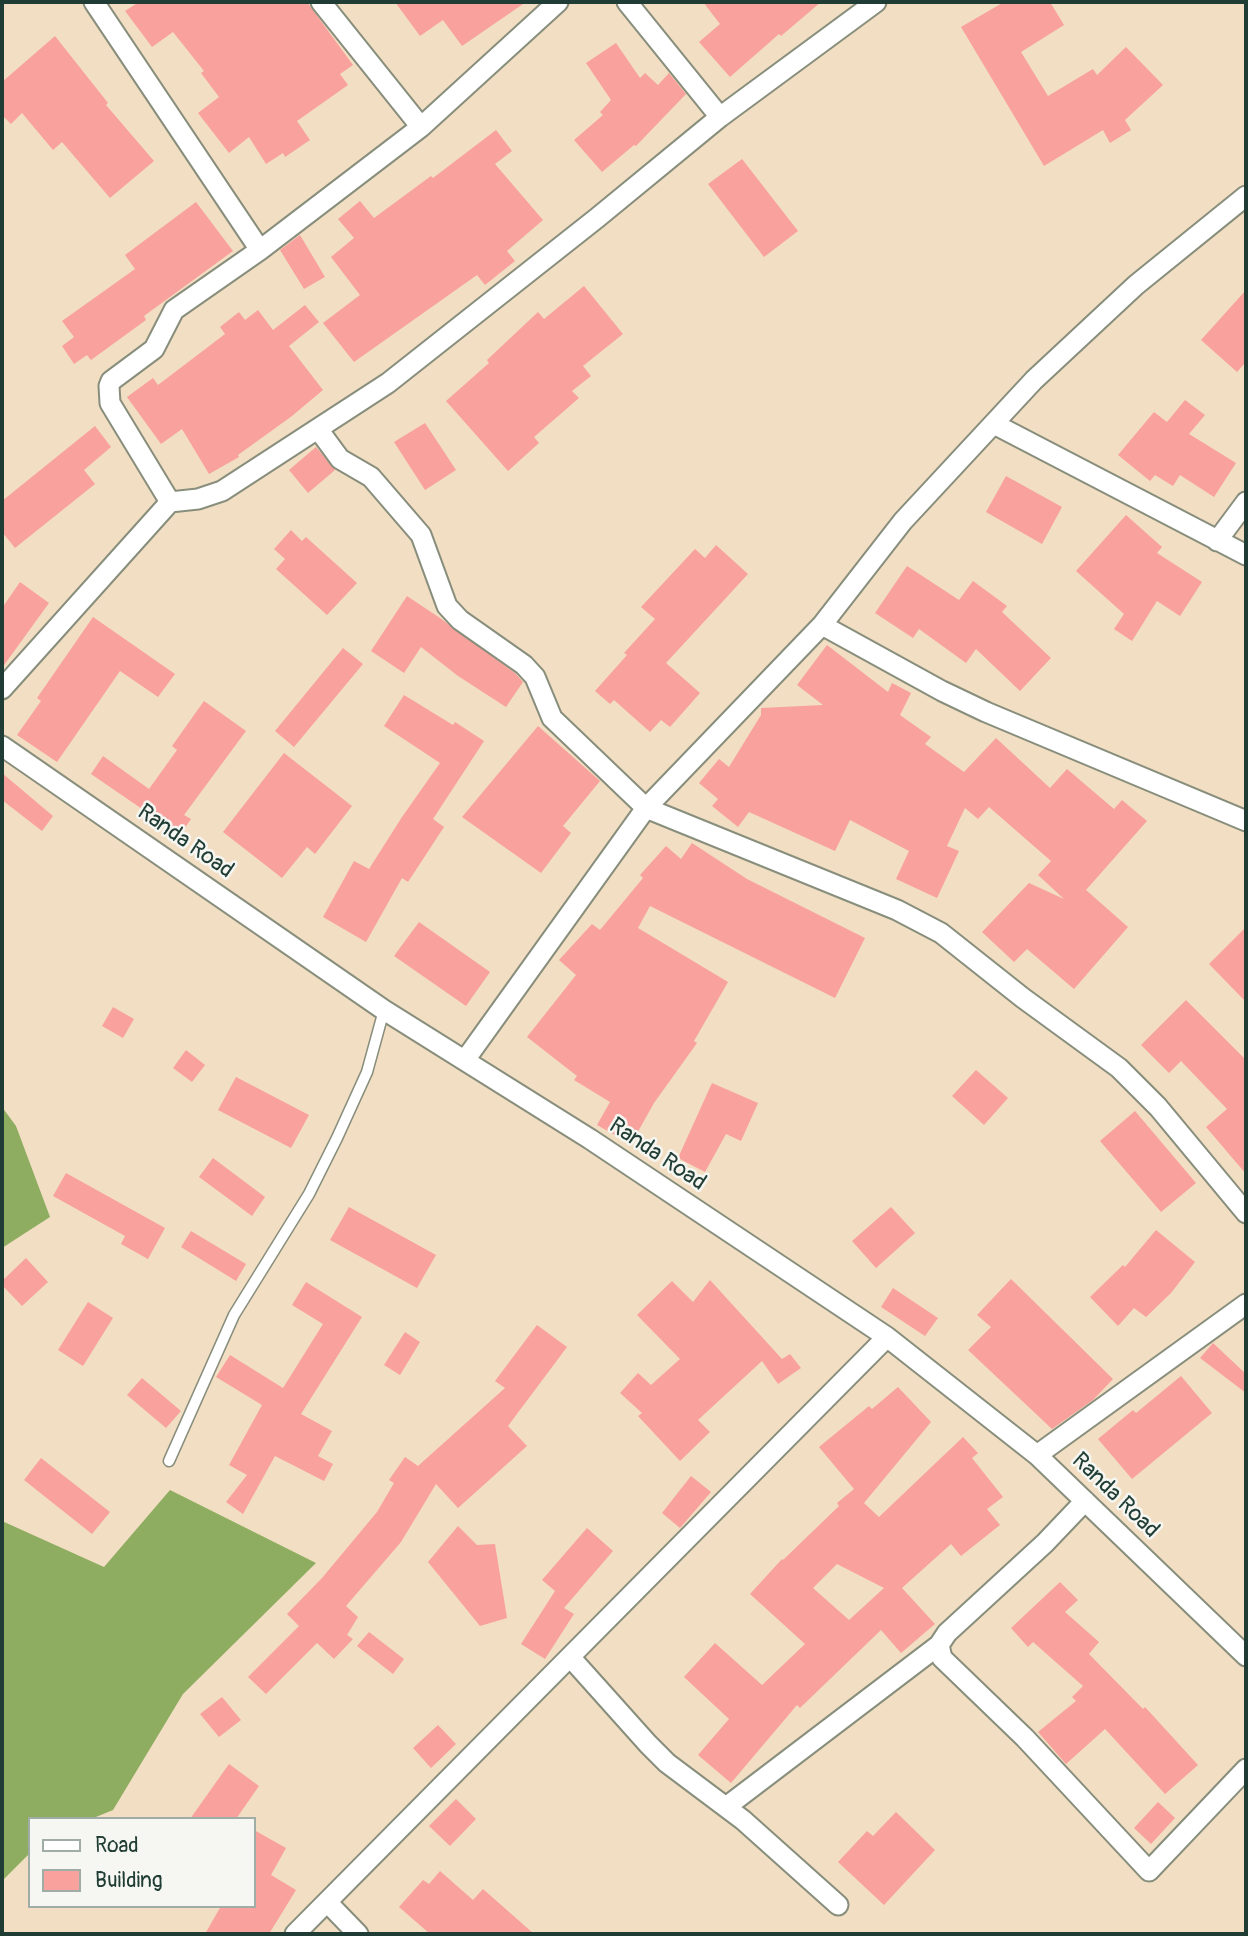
<!DOCTYPE html>
<html>
<head>
<meta charset="utf-8">
<style>
  body { margin:0 }
  #map { position:relative; width:1248px; height:1936px; overflow:hidden; background:#f2dec3; font-family:Pangolin,sans-serif }
  canvas { display:block }
  .frame { position:absolute; inset:0; border:4px solid #1f3d34; pointer-events:none }
  .legend { position:absolute; left:28px; top:1817px; width:228px; height:91px; box-sizing:border-box; background:#f6f6f2; border:2px solid #a0aca6; margin:0; padding:9px 12px; list-style:none; font-size:21px; color:#1f3d34 }
  .legend li { display:flex; align-items:center; gap:14px; height:35px }
  .legend b { width:35px; border:2px solid #a0aca6 }
</style>
</head>
<body>
<div id="map">
<canvas width="1248" height="1936"></canvas>
<div class="frame"></div>
<ul class="legend">
<li><b style="height:9px;background:#fff"></b>Road</li>
<li><b style="height:19px;background:#f9a19c"></b>Building</li>
</ul>
</div>
<script>
const ctx = document.querySelector('canvas').getContext('2d');
ctx.lineJoin = 'round';
function fillPath(path, color) {
  ctx.fillStyle = color;
  ctx.fill(path, 'evenodd');
}
function poly(rows) {
  const path = new Path2D();
  for (const r of rows) {
    path.moveTo(r[0], r[1]);
    for (let i = 2; i < r.length; i += 2) path.lineTo(r[i], r[i + 1]);
  }
  return path;
}
function strokePath(path, color, width, dash) {
  ctx.strokeStyle = color;
  ctx.lineWidth = width;
  ctx.lineCap = dash ? 'butt' : 'round';
  ctx.setLineDash(dash || []);
  ctx.stroke(path);
}
function label(font, color, halo, rows, align = 'center') {
  ctx.font = font + ' Pangolin,sans-serif';
  ctx.lineWidth = 5;
  ctx.setLineDash([]);
  ctx.textBaseline = 'middle';
  ctx.strokeStyle = halo;
  ctx.fillStyle = color;
  for (const [text, x, y, turn = 0] of rows) {
    ctx.save();
    ctx.translate(x, y);
    ctx.rotate((+turn || 0) * Math.PI / 180);
    ctx.textAlign = isNaN(turn) ? turn : align;
    if (halo) ctx.strokeText(text, 0, 0);
    ctx.fillText(text, 0, 0);
    ctx.restore();
  }
}
const forest = poly([
  [2,1107,16,1126,50,1217,2,1248],
  [170,1490,316,1563,183,1694,113,1810,91,1819,30,1819,30,1853,2,1881,2,1521,104,1567]
]);
const building = poly([
  [139,2,307,2,353,65,340,74,348,85,297,121,310,140,285,157,283,153,266,164,249,137,229,153,198,113,219,97,201,73,204,71,173,32,152,47,125,11],
  [395,2,526,2,462,46,443,20,420,36],
  [703,2,821,2,781,36,779,34,730,77,699,42,720,24],
  [1004,2,1050,2,1064,25,1021,52,1048,96,1093,69,1097,75,1126,47,1163,85,1125,120,1131,130,1110,143,1103,130,1044,166,961,27],
  [55,36,108,103,106,105,154,161,110,198,62,142,53,150,22,113,11,124,2,115,2,82],
  [616,43,640,78,645,73,658,85,669,73,686,94,636,146,634,145,602,172,574,140,603,115,600,112,611,100,586,63],
  [496,130,512,151,495,164,543,220,507,251,515,261,485,285,477,275,354,362,323,323,360,295,331,257,354,238,338,219,360,201,374,218,431,176,433,178],
  [742,159,798,231,764,257,708,184],
  [196,202,233,251,144,316,146,320,91,360,87,355,74,364,62,346,74,337,62,321,135,269,125,255],
  [300,235,325,277,304,289,280,250],
  [584,286,623,334,583,366,591,376,572,391,579,398,534,437,539,443,508,471,446,401,489,363,487,360,538,312,544,319],
  [1246,290,1246,362,1237,372,1201,340],
  [305,305,319,322,289,346,323,390,292,416,238,455,239,457,209,474,182,429,161,444,127,397,153,378,158,385,225,334,220,327,239,312,245,320,258,310,273,330],
  [1185,400,1205,415,1189,434,1236,463,1214,497,1180,475,1173,486,1155,475,1150,481,1118,455,1154,412,1167,422],
  [425,423,456,470,425,490,394,442],
  [95,426,111,447,84,470,95,484,15,548,2,532,2,501],
  [316,447,335,470,308,493,289,470],
  [1006,476,1062,507,1042,544,986,512],
  [1126,515,1162,547,1157,553,1202,582,1180,616,1157,601,1132,641,1114,629,1124,614,1076,571],
  [291,530,302,541,306,537,357,583,327,615,276,569,285,559,274,549],
  [716,545,748,574,666,663,700,693,670,727,661,720,650,732,614,700,610,704,595,691,627,655,624,653,655,619,641,607,695,549,705,558],
  [907,566,959,600,973,581,1007,606,1002,612,1051,658,1020,691,976,649,966,663,919,629,913,638,875,613],
  [20,582,49,603,2,668,2,608],
  [407,596,440,618,516,674,523,682,506,707,458,676,421,647,404,673,371,651],
  [93,617,175,674,158,697,120,671,57,762,17,735,41,701,37,698],
  [827,645,888,692,892,683,911,693,900,715,931,737,925,744,964,772,996,738,1050,788,1067,769,1114,809,1122,800,1147,821,1086,890,1128,927,1074,989,1027,949,1014,962,982,932,1029,883,1064,899,1038,875,1051,861,989,807,978,819,965,808,947,846,959,851,937,898,896,879,909,851,850,820,835,851,749,812,738,827,712,806,718,799,699,783,719,759,729,767,761,715,761,708,823,705,797,685],
  [343,648,363,664,294,747,275,731],
  [404,695,453,725,455,722,484,741,433,819,444,827,408,882,402,878,366,942,323,917,354,861,369,869,402,817,440,763,384,726],
  [204,701,246,731,184,815,191,819,180,835,91,774,103,756,149,789,177,750,172,746],
  [538,726,600,781,563,826,571,833,541,873,462,817],
  [284,753,352,806,315,854,307,847,282,878,223,832],
  [2,773,53,816,42,831,2,800],
  [692,843,747,879,865,938,835,998,650,906,638,928,728,982,694,1041,697,1043,654,1103,631,1144,597,1125,610,1102,574,1080,577,1076,527,1037,576,975,559,960,592,924,600,930,643,878,640,875,666,846,681,859],
  [419,922,490,972,466,1006,394,956],
  [1246,927,1246,1002,1209,964],
  [1186,1000,1246,1060,1246,1174,1206,1127,1227,1109,1181,1061,1169,1073,1141,1045],
  [113,1007,134,1019,123,1038,102,1026],
  [186,1050,205,1065,192,1082,173,1068],
  [976,1070,1008,1098,984,1125,952,1096],
  [236,1077,309,1115,291,1148,218,1110],
  [712,1083,758,1103,741,1141,726,1134,705,1172,678,1158],
  [1135,1111,1196,1183,1161,1212,1100,1141],
  [213,1158,265,1197,252,1216,199,1177],
  [66,1173,165,1228,148,1259,121,1244,125,1236,53,1196],
  [349,1207,436,1255,417,1288,330,1240],
  [891,1207,915,1233,876,1268,852,1241],
  [1156,1230,1195,1262,1171,1293,1146,1317,1134,1308,1118,1326,1090,1297,1123,1265,1125,1267],
  [191,1231,246,1264,236,1281,181,1247],
  [26,1258,48,1282,22,1306,2,1285,2,1281],
  [1011,1279,1113,1379,1093,1400,1052,1429,968,1350,991,1327,977,1315],
  [710,1280,782,1359,790,1354,801,1368,778,1384,762,1361,698,1420,710,1432,680,1461,638,1416,642,1413,620,1393,638,1373,651,1385,680,1359,637,1315,672,1281,693,1302],
  [306,1282,362,1317,301,1414,332,1431,318,1456,333,1464,324,1481,275,1456,243,1514,226,1502,247,1475,229,1465,262,1405,216,1377,230,1355,283,1388,323,1324,292,1305],
  [893,1288,938,1318,925,1336,881,1307],
  [88,1302,113,1318,83,1366,58,1350],
  [537,1325,567,1347,508,1426,527,1446,458,1508,436,1484,401,1542,346,1606,358,1617,347,1635,353,1639,334,1659,317,1643,266,1694,248,1677,299,1626,287,1614,322,1578,377,1512,394,1483,389,1480,405,1457,418,1466,505,1388,495,1381],
  [405,1332,420,1342,400,1375,384,1365],
  [1213,1343,1246,1374,1246,1393,1200,1358],
  [1181,1376,1212,1413,1132,1479,1098,1439,1133,1410,1136,1413],
  [142,1378,181,1411,166,1428,127,1395],
  [898,1387,931,1422,864,1503,879,1517,963,1437,978,1453,972,1458,1003,1497,987,1509,1000,1525,961,1556,951,1544,902,1588,935,1624,901,1653,881,1630,800,1708,797,1705,731,1783,698,1755,729,1719,684,1677,715,1643,762,1685,805,1644,750,1594,782,1559,783,1560,839,1506,837,1503,854,1489,819,1447,869,1406,872,1409],
  [837,1564,884,1588,849,1620,813,1588],
  [41,1458,110,1512,92,1534,24,1480],
  [691,1476,711,1492,680,1528,662,1513],
  [458,1526,477,1545,495,1544,507,1618,480,1626,428,1562],
  [587,1528,613,1551,564,1608,574,1614,545,1659,521,1644,555,1591,542,1580],
  [1060,1582,1078,1600,1065,1612,1099,1642,1089,1654,1143,1709,1145,1707,1198,1765,1165,1794,1105,1729,1066,1764,1038,1732,1076,1701,1072,1697,1083,1686,1033,1642,1028,1647,1011,1628],
  [369,1632,404,1659,393,1674,357,1646],
  [222,1697,241,1720,219,1737,200,1714],
  [438,1725,456,1744,431,1768,413,1748],
  [229,1764,259,1786,236,1819,190,1819],
  [456,1799,476,1819,450,1846,429,1826],
  [1158,1802,1175,1818,1151,1844,1134,1828],
  [896,1812,935,1850,884,1905,838,1862,867,1831,873,1836],
  [254,1830,286,1848,271,1875,296,1890,269,1934,205,1934,221,1906,254,1906],
  [440,1871,473,1900,483,1889,534,1934,430,1934,399,1907,423,1880,429,1884]
]);
const service = poly([
  [169,1461,234,1315,309,1194,337,1138,367,1072,384,1010]
]);
const minor = poly([
  [94,2,260,250],
  [321,2,421,127],
  [627,2,720,117],
  [994,424,1246,555],
  [318,429,340,459,371,477,421,535,447,606,460,620,524,665,535,677,552,718,646,808,897,910,941,933,1023,998,1119,1068,1158,1107,1246,1213],
  [170,502,110,403,109,386,111,381,154,349,174,310,260,250,421,127,558,2],
  [1217,541,1246,502],
  [822,625,942,691,986,712,1246,821],
  [2,689,170,502,198,499,222,491,388,383,597,218,720,117,876,2],
  [2,746,384,1010,590,1139,887,1337,1037,1455,1246,1656],
  [465,1060,646,808,822,625,903,521,1034,380,1136,285,1246,196],
  [1037,1455,1246,1304],
  [1085,1501,1045,1543,947,1633,939,1645,942,1658,1025,1738,1149,1871,1246,1769],
  [571,1658,648,1744,667,1763,743,1820,838,1905],
  [726,1807,939,1645],
  [327,1902,358,1934],
  [295,1934,887,1337]
]);
const streetNames = [
  ["Randa Road",185,842,35],
  ["Randa Road",657,1155,34],
  ["Randa Road",1115,1496,44]
];
fillPath(forest, '#8ead60');
fillPath(building, '#f9a19c');
strokePath(service, '#888e7c', 13);
strokePath(minor, '#888e7c', 23);
strokePath(service, '#fff', 10);
strokePath(minor, '#fff', 19);
label('23px', '#1f3d34', '#f6f6f2', streetNames);
</script>
</body>
</html>
